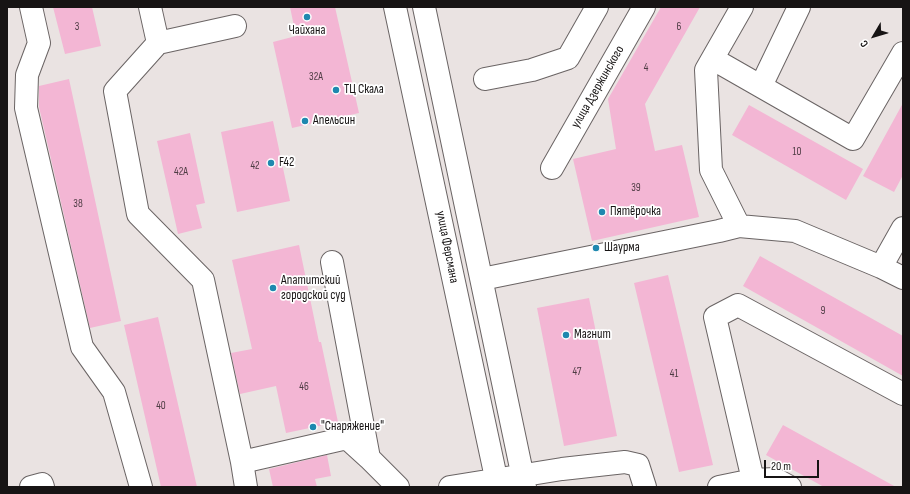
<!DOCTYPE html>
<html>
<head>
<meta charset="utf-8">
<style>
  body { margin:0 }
  #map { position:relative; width:910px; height:494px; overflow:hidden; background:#eae3e2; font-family:"Sofia Sans Condensed",sans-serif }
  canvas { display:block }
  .frame { position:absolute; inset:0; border:8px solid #171414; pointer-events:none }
  .north { position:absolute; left:854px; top:16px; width:40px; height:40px; -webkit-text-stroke:3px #fff; paint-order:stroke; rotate:232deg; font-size:11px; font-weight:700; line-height:16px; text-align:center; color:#171414 }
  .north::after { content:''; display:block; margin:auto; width:14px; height:18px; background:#171414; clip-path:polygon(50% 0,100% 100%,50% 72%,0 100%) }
  .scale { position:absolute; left:764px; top:460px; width:55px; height:18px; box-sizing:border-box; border:2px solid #171414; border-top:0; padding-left:5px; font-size:12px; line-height:14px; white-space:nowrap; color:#171414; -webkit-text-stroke:3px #fff; paint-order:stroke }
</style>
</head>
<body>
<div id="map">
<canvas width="910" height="494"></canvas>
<div class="frame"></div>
<div class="north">С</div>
<div class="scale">20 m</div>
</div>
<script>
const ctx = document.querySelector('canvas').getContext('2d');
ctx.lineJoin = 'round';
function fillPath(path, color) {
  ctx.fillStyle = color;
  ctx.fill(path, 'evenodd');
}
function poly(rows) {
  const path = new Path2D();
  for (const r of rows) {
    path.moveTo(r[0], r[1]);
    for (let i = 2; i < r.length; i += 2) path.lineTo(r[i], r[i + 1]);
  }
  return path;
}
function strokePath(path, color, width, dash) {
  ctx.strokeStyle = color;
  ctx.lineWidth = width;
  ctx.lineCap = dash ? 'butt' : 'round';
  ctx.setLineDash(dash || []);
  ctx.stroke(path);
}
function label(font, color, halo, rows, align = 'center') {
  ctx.font = font + ' "Sofia Sans Condensed",sans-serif';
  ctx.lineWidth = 3.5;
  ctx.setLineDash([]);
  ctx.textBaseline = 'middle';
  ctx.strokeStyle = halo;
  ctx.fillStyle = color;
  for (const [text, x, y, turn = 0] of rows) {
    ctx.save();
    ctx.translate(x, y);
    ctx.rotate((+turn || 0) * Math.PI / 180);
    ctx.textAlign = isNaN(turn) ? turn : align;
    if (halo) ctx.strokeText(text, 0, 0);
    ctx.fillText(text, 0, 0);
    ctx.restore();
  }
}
const building = poly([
  [53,7,92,7,101,46,65,54],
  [290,7,335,7,359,113,292,128,273,42,296,36],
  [661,7,700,7,645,104,655,151,682,145,699,217,592,241,573,159,616,149,608,99],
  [69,79,121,321,90,328,39,107,39,86],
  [903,103,903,175,894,192,863,176],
  [749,105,863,169,846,200,732,135],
  [273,121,290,201,237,212,221,132],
  [190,133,205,203,196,205,202,228,178,234,157,141],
  [299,245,319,342,321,342,338,422,286,433,276,386,240,394,231,353,252,349,232,260],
  [760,256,903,336,903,376,743,286],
  [668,275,713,465,679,472,634,283],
  [589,298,617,436,564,446,537,308],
  [158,317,197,487,161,487,124,325],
  [783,425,896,487,824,487,766,455],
  [327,455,331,476,315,479,317,487,273,487,269,469]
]);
const minor = poly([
  [31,7,39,43,27,75,26,108,82,347,114,392,141,487],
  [150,7,158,43,235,26],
  [395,7,498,487],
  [424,7,525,487],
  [158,43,115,91,138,214,203,280,242,462,246,487],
  [713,59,853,139,903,53],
  [485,79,532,70,568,58,597,7],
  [761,86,799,7],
  [552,168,644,7],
  [739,226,711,170,706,70,742,7],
  [332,262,369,458,398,487],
  [881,267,903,228],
  [482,279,719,231,739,226,795,231,881,267,903,278],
  [242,462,347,438,369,458],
  [753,480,775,479,790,487],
  [31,487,42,484,43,487],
  [450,487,562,469,625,462,638,465,645,487],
  [719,487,753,480,715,317,738,305,903,394]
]);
const markers = [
  [307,17,4,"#1e88af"],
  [336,90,4,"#1e88af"],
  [305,121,4,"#1e88af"],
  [271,163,4,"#1e88af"],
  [602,212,4,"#1e88af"],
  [596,248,4,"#1e88af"],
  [273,288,4,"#1e88af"],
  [566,335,4,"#1e88af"],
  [313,427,4,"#1e88af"]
];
const numberNames = [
  ["3",77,27],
  ["6",679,27],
  ["4",646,68],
  ["32А",316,77],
  ["10",797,152],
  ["42",255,166],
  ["42А",181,172],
  ["39",636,188],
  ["38",78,204],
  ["9",823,311],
  ["47",577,372],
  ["41",674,374],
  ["46",304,387],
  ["40",161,406]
];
const poiNames = [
  ["Чайхана",307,31,"center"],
  ["ТЦ Скала",344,90],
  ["Апельсин",313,121],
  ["F42",279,163],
  ["Пятёрочка",610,212],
  ["Шаурма",604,248],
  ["Апатитский",281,281],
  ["городской суд",281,296],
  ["Магнит",574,335],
  ["\"Снаряжение\"",321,427]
];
const streetNames = [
  ["улица Дзержинского",598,87,-60],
  ["улица Ферсмана",447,247,79]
];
fillPath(building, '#f3b6d4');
strokePath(minor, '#6a6464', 24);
strokePath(minor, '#fff', 22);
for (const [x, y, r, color] of markers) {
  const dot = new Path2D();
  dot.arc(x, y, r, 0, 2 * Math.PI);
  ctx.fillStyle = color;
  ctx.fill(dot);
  strokePath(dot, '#fff', 1.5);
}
label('11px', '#4e3c44', null, numberNames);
label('13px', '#171414', '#fff', poiNames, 'left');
label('13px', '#171414', '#fff', streetNames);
</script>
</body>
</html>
